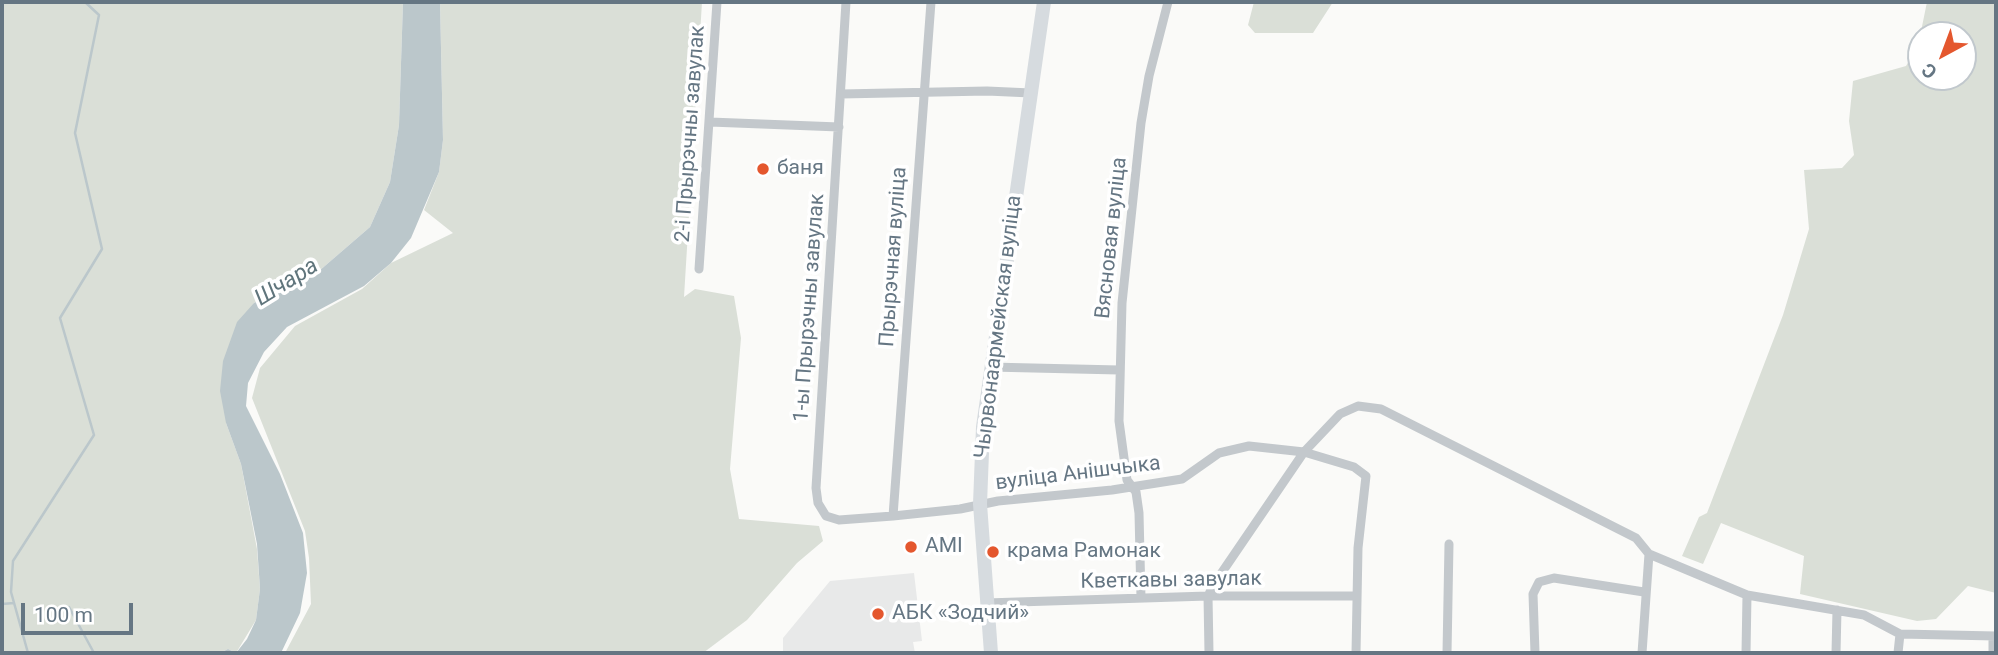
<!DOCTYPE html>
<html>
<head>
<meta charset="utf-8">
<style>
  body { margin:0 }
  #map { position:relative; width:1998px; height:655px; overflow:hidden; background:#fafaf8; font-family:Roboto,sans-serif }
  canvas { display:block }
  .frame { position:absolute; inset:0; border:4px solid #657683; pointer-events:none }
  .north { position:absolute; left:1907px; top:21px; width:70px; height:70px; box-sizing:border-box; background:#fff; border:2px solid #c1c8cd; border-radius:50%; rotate:221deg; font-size:19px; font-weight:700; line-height:28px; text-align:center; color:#657683 }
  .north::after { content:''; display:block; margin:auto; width:24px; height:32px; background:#e4572e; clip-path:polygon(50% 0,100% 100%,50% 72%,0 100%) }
  .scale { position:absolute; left:21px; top:603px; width:112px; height:32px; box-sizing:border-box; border:4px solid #657683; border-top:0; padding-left:9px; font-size:21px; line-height:24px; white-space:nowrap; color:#657683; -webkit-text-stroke:5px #fff; paint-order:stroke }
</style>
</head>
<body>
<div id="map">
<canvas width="1998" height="655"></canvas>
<div class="frame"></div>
<div class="north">С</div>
<div class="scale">100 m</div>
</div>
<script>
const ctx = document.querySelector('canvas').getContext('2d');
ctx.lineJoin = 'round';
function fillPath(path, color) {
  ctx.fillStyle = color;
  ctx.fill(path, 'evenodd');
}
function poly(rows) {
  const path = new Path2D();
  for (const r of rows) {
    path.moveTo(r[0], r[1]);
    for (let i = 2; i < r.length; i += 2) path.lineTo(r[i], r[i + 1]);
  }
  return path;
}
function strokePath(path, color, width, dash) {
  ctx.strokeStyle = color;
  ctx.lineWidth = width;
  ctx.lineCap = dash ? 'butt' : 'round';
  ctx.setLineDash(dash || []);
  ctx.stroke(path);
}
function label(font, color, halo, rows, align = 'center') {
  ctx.font = font + ' Roboto,sans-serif';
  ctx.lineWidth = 7;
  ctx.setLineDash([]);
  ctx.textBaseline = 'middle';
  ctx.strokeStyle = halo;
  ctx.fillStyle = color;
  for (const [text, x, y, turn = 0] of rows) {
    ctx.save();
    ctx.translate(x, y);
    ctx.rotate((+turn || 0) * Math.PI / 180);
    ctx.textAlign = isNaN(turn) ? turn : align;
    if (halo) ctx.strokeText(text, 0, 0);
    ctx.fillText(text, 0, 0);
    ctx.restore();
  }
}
const built = poly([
  [914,573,922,641,913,642,915,653,783,653,783,638,830,581]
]);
const green = poly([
  [2,2,403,2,399,125,390,182,370,227,319,271,254,303,226,423,241,464,257,549,260,589,256,620,236,653,228,649,220,653,2,653],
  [440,2,702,2,684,297,695,289,734,296,741,338,730,469,739,519,819,526,823,541,797,563,747,620,703,653,285,653,311,604,309,558,305,531,252,398,260,368,295,326,362,289,391,263,453,233,424,210,439,172,443,140],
  [1254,2,1333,2,1313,33,1255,33,1248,25],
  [1927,2,1996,2,1996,593,1968,586,1936,619,1917,621,1800,594,1804,556,1721,523,1703,564,1682,556,1699,517,1707,513,1783,315,1809,229,1804,170,1842,168,1854,155,1849,121,1853,81,1906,66,1918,46],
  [1921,35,1963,35,1963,77,1921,77]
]);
const water = poly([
  [403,2,440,2,443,140,439,172,411,238,391,263,364,286,287,327,264,352,248,383,246,406,280,474,303,533,307,573,300,613,281,653,220,653,228,649,236,653,247,639,256,620,260,589,257,544,241,464,226,423,220,391,223,361,237,322,254,303,319,271,370,227,390,182,399,125]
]);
const stream = poly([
  [2,604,14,603],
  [69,607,94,653],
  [28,653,11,592,13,561,94,435,60,318,102,249,75,133,99,15,85,2]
]);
const minor = poly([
  [846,2,816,488,818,503,826,516,839,520,893,516,960,509,998,501,1112,490,1182,479,1219,453,1249,446,1304,452,1354,467,1366,476,1358,548,1356,653],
  [841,94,987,91,1031,93],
  [710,122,839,127],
  [699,269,717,2],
  [990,367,1119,370],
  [893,516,931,2],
  [1141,598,1139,513,1136,492,1127,480,1119,421,1122,303,1141,123,1149,76,1168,2],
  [986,603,1208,596,1357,596],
  [1209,653,1208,596,1214,584,1304,452,1340,414,1358,406,1381,409,1636,538,1649,554,1747,595,1864,615,1900,634,1996,636],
  [1447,653,1449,544],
  [1535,653,1533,594,1539,582,1554,578,1644,592],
  [1642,653,1649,554],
  [1746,653,1747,595],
  [1836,653,1837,610],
  [1898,653,1900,634],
  [1993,653,1993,636]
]);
const highway = poly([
  [991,653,980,504,983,427,1044,2]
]);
const markers = [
  [763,169,7,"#e4572e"],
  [911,547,7,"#e4572e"],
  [993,552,7,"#e4572e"],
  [878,614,7,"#e4572e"]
];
const streetNames = [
  ["2-і Прырэчны завулак",691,134,-86],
  ["Вясновая вуліца",1112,238,-84],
  ["Прырэчная вуліца",894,257,-86],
  ["1-ы Прырэчны завулак",810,308,-86],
  ["Чырвонаармейская вуліца",999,327,-83],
  ["вуліца Анішчыка",1078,474,-7],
  ["Кветкавы завулак",1171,581,-1]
];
const poiNames = [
  ["баня",777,169],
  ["AMI",925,547],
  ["крама Рамонак",1007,552],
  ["АБК «Зодчий»",892,614]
];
const waterNames = [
  ["Шчара",287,283,-32]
];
fillPath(built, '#e8e9e9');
fillPath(green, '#dadfd7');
fillPath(water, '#bbc7cb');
strokePath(stream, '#bbc7cb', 2.5);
strokePath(minor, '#c3c8cc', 9);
strokePath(highway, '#d6dbdf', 14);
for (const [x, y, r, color] of markers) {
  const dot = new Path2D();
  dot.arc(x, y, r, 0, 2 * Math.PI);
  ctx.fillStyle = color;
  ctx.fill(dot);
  strokePath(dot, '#fff', 2.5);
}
label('21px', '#657683', '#fff', streetNames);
label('21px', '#657683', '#fff', poiNames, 'left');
label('italic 23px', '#60757c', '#fff', waterNames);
</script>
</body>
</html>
